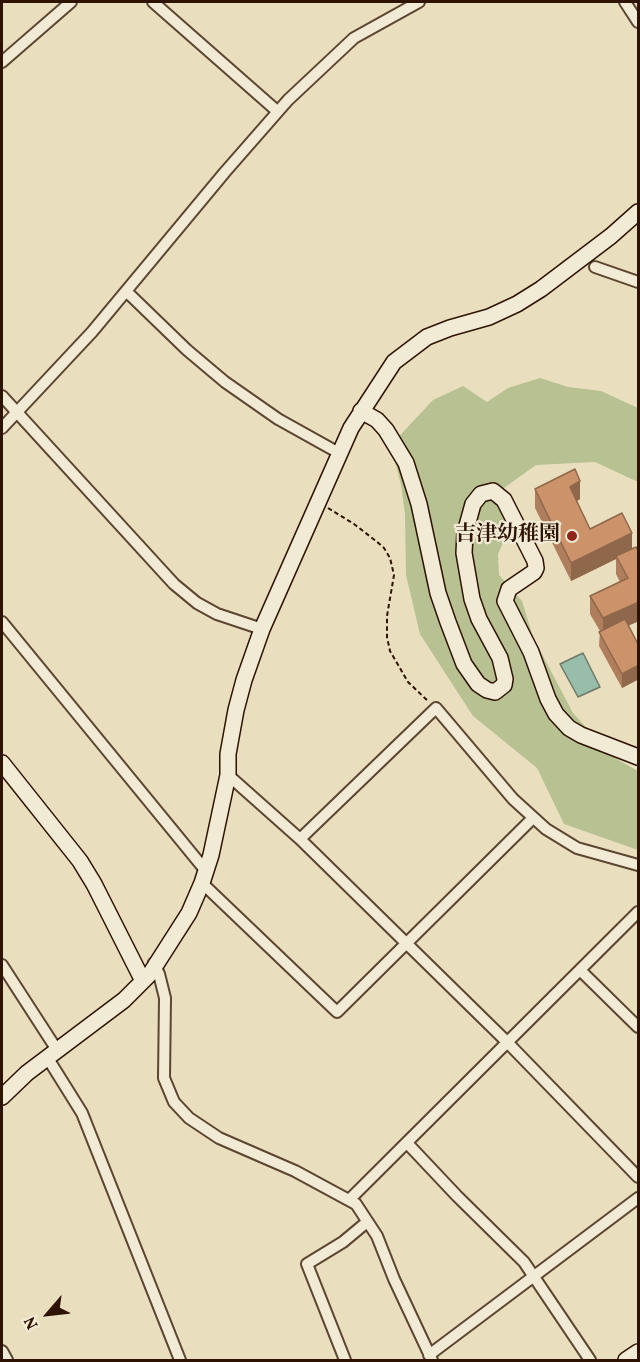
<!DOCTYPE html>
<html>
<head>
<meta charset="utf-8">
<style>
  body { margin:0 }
  #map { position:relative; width:640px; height:1362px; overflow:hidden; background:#e9dfbf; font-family:Vollkorn,serif }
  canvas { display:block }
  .frame { position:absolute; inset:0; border:3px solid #2e1300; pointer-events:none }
  .north { position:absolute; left:18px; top:1284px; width:60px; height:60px; -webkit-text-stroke:4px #f1ead5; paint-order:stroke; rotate:242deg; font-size:16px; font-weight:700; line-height:24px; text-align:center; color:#2e1300 }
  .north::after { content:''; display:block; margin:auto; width:21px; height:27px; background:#2e1300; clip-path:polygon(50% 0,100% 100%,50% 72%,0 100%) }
</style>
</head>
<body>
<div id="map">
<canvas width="640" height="1362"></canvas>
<div class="frame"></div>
<div class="north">N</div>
</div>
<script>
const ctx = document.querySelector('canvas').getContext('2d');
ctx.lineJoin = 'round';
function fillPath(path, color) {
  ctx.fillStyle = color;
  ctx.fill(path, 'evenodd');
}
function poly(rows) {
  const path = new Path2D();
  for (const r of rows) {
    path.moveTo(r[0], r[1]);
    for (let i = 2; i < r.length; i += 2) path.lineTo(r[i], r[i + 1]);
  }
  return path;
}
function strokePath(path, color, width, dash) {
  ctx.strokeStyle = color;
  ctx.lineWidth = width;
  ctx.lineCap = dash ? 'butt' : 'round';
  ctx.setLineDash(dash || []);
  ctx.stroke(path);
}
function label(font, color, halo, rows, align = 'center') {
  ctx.font = font + ' Vollkorn,"Noto Serif JP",serif';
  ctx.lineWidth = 4.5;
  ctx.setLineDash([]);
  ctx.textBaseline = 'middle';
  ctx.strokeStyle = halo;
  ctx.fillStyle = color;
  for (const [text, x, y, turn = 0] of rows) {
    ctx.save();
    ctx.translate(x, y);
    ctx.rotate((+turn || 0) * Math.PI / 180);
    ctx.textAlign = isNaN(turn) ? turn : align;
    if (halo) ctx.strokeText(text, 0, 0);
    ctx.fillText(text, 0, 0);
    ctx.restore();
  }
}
const green = poly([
  [540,378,568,387,601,391,638,408,638,482,595,462,536,465,504,488,507,522,503,543,498,554,499,575,522,601,533,637,573,713,613,757,638,771,638,850,564,824,537,768,473,716,420,634,406,575,405,514,401,485,391,445,433,400,463,386,487,402,508,388]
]);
const water = poly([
  [583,653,600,687,578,697,560,664,583,653]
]);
const path = poly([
  [328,508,354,524,376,541,384,548,390,558,394,575,387,616,387,637,390,651,408,682,429,702]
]);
const street = poly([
  [153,2,277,111],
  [625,2,638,22],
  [2,62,71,2],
  [595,267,638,282],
  [126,291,187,350,225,382,278,419,339,453],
  [2,396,174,584,197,603,217,614,262,629],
  [2,428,92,332,225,172,288,100,354,38,419,2],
  [2,622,206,871],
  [228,775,300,839,507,1042,638,1177],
  [300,839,436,708,513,799,546,829,577,848,638,865],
  [202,883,337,1012,533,818],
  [154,963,159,974,165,998,164,1078,174,1102,189,1118,219,1138,295,1171,356,1204,377,1236,394,1279,432,1360],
  [2,965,57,1050],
  [581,971,638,1027],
  [47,1057,82,1113,180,1360],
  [407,1143,457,1196,524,1262,590,1360],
  [349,1200,638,912],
  [2,1351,7,1360],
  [429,1355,638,1198],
  [345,1360,307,1264,343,1242,367,1222]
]);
const secondary = poly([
  [361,411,377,420,386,430,406,463,419,504,438,593,448,622,464,664,478,684,487,690,495,692,504,685,505,679,500,658,479,619,472,599,464,553,465,533,473,504,481,494,493,491,504,500,535,561,536,568,534,572,509,589,505,601,531,652,548,699,556,714,569,728,581,735,638,757],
  [2,763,80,861,94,884,143,981],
  [2,1097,27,1073,124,1000,150,974,189,913,202,883,211,855,228,775,228,754,236,710,244,680,262,629,351,428,394,362,427,337,450,328,489,317,517,304,541,289,611,236,638,212],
  [626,1360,638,1352]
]);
const wall = poly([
  [535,489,580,499,577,501,590,529,639,552,639,621,629,625,639,646,639,679,622,688,599,646,600,631,590,614,590,596,620,582,616,574,616,559,571,581,535,508]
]);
const shadedWall = poly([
  [580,481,580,499,570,505,570,487],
  [632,533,632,552,616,556,616,559,571,581,571,563],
  [639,602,639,621,603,637,603,618],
  [639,665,639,679,622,688,622,674]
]);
const building = poly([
  [575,469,580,481,570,487,590,529,622,513,632,533,571,563,535,489,575,469],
  [636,547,639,552,639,602,603,618,590,596,628,578,616,556,636,547],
  [625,619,639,646,639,665,622,674,599,632,625,619]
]);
const markers = [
  [572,536,6,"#8f2418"]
];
const poiNames = [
  ["吉津幼稚園",560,536]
];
fillPath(green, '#b7c191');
fillPath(water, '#99bdab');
strokePath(water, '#6e7967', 1.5);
strokePath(street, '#5d4630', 14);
strokePath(secondary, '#2e1300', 18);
strokePath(path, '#2e1300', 2, [4.5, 3]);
strokePath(street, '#f1ead5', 10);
strokePath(secondary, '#f1ead5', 15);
fillPath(wall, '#af7e5c');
fillPath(shadedWall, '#8f674b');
fillPath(building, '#cc936b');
strokePath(building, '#8f674b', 1.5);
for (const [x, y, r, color] of markers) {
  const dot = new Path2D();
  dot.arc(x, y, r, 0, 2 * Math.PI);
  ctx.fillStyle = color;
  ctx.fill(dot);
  strokePath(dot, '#f1ead5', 2);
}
label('bold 21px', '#2e1300', '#f1ead5', poiNames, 'right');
</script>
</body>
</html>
